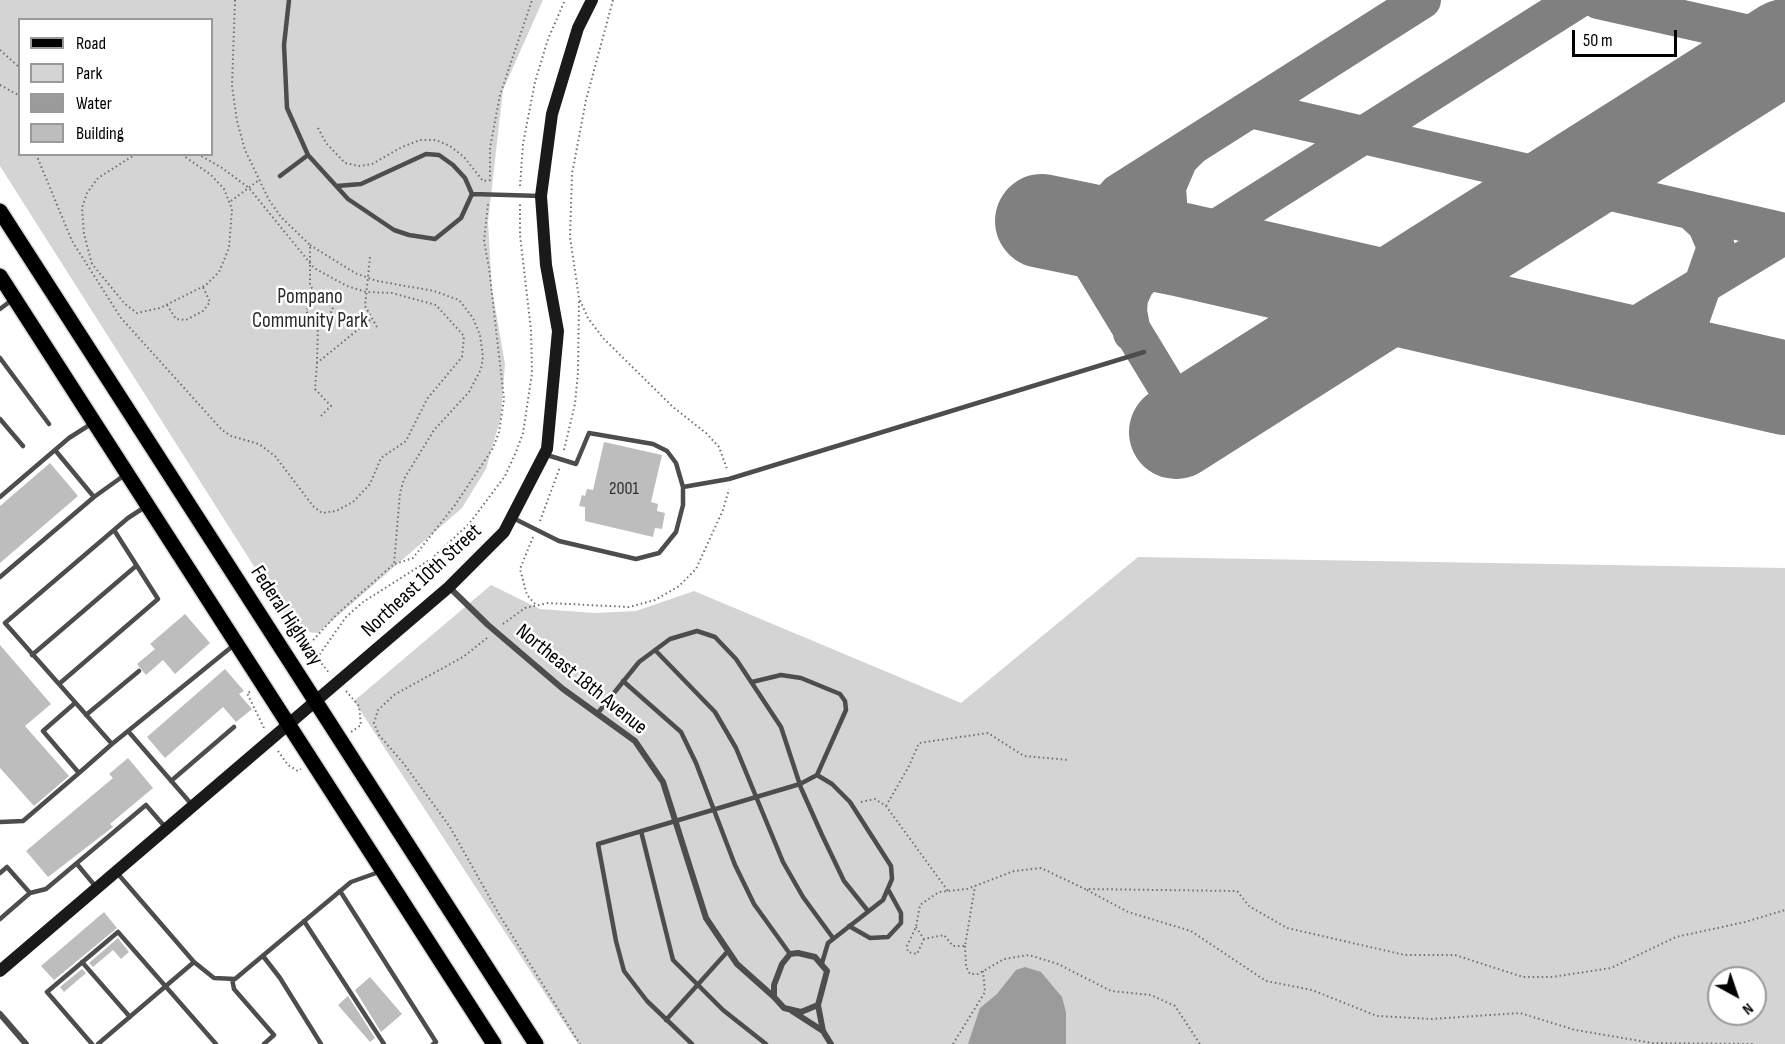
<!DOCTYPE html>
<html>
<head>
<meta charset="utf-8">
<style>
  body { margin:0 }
  #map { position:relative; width:1785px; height:1044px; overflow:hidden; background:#fff; font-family:"Sofia Sans Condensed",sans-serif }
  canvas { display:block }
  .legend { position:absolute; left:18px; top:18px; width:195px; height:138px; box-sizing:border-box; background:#fff; border:2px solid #999; margin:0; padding:8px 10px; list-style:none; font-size:18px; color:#000 }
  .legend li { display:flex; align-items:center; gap:12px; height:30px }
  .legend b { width:30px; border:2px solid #999 }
  .north { position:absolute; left:1707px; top:966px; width:60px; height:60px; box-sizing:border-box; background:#fff; border:2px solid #999; border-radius:50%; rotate:140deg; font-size:16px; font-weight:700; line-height:24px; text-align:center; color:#000 }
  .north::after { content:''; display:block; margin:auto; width:21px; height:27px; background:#000; clip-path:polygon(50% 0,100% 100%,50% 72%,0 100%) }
  .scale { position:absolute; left:1572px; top:30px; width:105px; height:27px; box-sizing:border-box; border:3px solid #000; border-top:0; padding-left:8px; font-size:18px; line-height:21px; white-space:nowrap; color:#000; -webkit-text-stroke:4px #fff; paint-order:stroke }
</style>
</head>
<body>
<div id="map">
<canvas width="1785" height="1044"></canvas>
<ul class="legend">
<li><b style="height:8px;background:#000"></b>Road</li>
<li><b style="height:16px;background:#d4d4d4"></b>Park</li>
<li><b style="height:16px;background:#9b9b9b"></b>Water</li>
<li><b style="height:16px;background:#bdbdbd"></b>Building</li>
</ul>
<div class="north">N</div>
<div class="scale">50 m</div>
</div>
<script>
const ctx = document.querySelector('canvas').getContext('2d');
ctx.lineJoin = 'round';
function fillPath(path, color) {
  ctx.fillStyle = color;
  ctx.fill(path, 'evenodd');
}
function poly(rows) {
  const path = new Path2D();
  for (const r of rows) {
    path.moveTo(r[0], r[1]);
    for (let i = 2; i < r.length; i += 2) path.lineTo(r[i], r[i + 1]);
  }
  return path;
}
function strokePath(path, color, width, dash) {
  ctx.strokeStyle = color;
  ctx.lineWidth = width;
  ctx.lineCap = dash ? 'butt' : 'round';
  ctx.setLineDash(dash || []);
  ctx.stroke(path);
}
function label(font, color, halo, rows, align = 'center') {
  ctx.font = font + ' "Sofia Sans Condensed",sans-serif';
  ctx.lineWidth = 5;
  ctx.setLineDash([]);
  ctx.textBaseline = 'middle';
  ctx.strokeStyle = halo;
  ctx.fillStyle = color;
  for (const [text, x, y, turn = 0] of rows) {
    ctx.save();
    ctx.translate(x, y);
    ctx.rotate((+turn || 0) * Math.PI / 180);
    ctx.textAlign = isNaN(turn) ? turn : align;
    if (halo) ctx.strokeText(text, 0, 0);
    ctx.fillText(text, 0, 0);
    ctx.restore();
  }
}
const green = poly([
  [0,0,543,0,503,90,488,222,492,289,505,364,501,417,486,469,462,508,318,633,295,631,0,166],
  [20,20,212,20,212,154,20,154],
  [1138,557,1785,568,1785,1044,578,1044,354,701,491,585,540,609,595,613,636,611,694,591,961,703],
  [1719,978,1755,978,1755,1014,1719,1014]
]);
const water = poly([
  [1025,967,1041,972,1062,997,1066,1012,1066,1044,968,1044,980,1008,997,994,1016,970]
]);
const taxiway = poly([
  [1598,0,1785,42],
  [1250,109,1785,232],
  [1692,211,1706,224,1716,247,1685,335,1713,372],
  [1183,250,1169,217,1167,187,1179,159,1190,148],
  [1132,333,1128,311,1129,298,1136,283,1147,272,1577,0],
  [1600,347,1785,235],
  [1228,398,1212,403,1186,401,1174,394,1166,386,1092,264,1089,248,1096,218,1118,193,1422,0]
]);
const runway = poly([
  [1042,221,1183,250,1785,388],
  [1176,432,1785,46]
]);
const building = poly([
  [604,442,662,455,651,502,658,504,657,511,665,513,662,529,655,528,653,537,585,521,585,507,579,506,582,495,585,496,587,489,593,490],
  [50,463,78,496,0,563,0,506],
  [185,614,210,643,175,674,163,660,146,675,137,664,155,649,150,644],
  [0,645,51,704,25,726,69,776,34,806,0,768],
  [225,669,244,691,239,694,252,709,236,722,223,707,165,758,147,737],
  [128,758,153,788,110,824,113,827,48,877,26,851,113,778,109,774],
  [104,912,117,928,54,980,41,966],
  [118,938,129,952,121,959,113,950,93,967,89,963],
  [82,969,86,973,64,992,60,987],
  [370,977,402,1014,381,1032,355,990],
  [348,996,375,1038,370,1042,338,1005]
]);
const path = poly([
  [235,0,232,86,237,121,245,150,269,200,281,217,310,245,310,284,315,295],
  [613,0,586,100,572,174,570,237,579,298,588,318,603,338,673,407,706,433,719,447,727,469],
  [0,50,20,68],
  [0,85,20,96],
  [318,128,326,143,345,163,359,166,372,164,402,147,420,140,436,140,450,146,464,157,483,181,490,180,490,148,500,95,532,0],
  [36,154,72,241,121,318,222,430,231,436,259,444,275,456,313,506,322,513,336,511,353,502,370,484,381,458,406,441,427,399,462,357,464,336,436,305,392,293,366,292,347,286,314,268,249,188,222,168,198,154],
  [136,154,98,178,87,193,82,208,84,234,92,264,125,304,137,313,160,308,206,285,219,272,229,248,232,209,224,189,211,175,181,154],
  [520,186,523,144,535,82,548,39,565,0],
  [231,201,259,180],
  [310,245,355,273,377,281,434,291,459,300,473,318,480,335,483,357,481,369,469,392,434,430,404,479,400,493,394,564,337,614,305,649,314,654,330,674],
  [370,257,365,306,377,327],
  [167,305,176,319,186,320,203,311,210,302,203,287],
  [317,363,318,322,326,321,333,309,324,295,315,295,306,311,313,322,318,322],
  [321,416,331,406,315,389,317,363,371,319],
  [564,450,575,404,578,372,579,301],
  [540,521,560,467],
  [533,537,520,569,527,595,536,605],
  [395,564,413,558,455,505,493,448,499,432,504,399,489,268,484,241,488,204],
  [503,624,525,608,548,603,629,607,655,600,679,586,696,569,723,510,729,489],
  [487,638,463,657,394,695,378,710,374,723,379,735,404,764,450,827,500,916,580,1044],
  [317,658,346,617,363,602,431,559,469,524,505,476,516,452,523,433,532,373,531,330,520,235,520,203],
  [346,691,359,706,361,725,351,732],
  [250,692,247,693,264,728],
  [278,751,288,765,298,771,301,769],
  [861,802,875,799,886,806,948,891],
  [886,806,909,766,919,743,988,733,1024,756,1069,760],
  [1087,890,1128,912,1191,931,1266,981,1312,990,1377,1016,1431,1019,1520,1013,1575,1030,1652,1043,1753,1044],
  [916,927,924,939,944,935,953,946,965,946,975,886],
  [924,939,917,954,908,952,907,946,916,927,920,905,939,892,967,889,1014,871,1041,868,1085,889,1237,891,1249,906,1287,928,1405,955,1455,955,1523,977,1552,977,1611,968,1676,937,1745,922,1785,910],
  [965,946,966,967,970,974,978,974,1004,959,1029,955,1058,964,1111,991,1151,995,1175,1006,1200,1044],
  [953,1044,985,992,983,971]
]);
const lane = poly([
  [289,0,284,45,287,108,308,155,348,199,394,230,409,235,435,239,461,218,472,194,465,178,453,165,439,155,426,154,361,184,337,186],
  [280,176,308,155],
  [472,194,541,196],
  [0,309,12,300],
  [0,358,49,424],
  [0,419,23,446],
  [55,450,94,497],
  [683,487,729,479,1144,352],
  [0,497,69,438,91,424],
  [145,507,128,518,5,623,112,744,234,645],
  [513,518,559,541,636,559,659,553,676,532,683,505,683,487,676,463,667,451,653,444,589,433,576,464,547,455],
  [0,577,94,497,126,474],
  [655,650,715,712,736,748,783,862,803,897,833,938],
  [32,655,136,566],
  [623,681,681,732,696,763,735,865,754,904,790,954],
  [59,684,158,599,114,530],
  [75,703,43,731,79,773,112,744],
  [597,714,639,662,670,639,697,631,715,637,736,659,781,727,801,788,822,835,844,881,868,911],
  [86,715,139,671],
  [128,731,193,806],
  [817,775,832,784,850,802,891,866,892,879,883,900,828,943,822,963],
  [171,781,234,727],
  [0,822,23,821,79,773],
  [641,831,673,960,723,1010,766,1044],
  [77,864,96,887],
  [0,873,7,867,30,893,0,919],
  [340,891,436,1042,433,1044],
  [30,893,46,889,146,805,166,828],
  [304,921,384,1044],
  [849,926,870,938,888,937,901,923,901,913,889,891],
  [263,956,280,978,321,1044],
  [82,962,130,1017],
  [194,962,214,978,235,979,351,882,379,872],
  [232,979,234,989,274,1035,264,1044],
  [666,1020,728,951],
  [92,1044,47,992,118,932,216,1044],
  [98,1044,194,962,118,874],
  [692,1044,647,1001,624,971,616,941,598,844,800,784,817,775,846,710,845,701,840,694,801,678,781,675,752,682]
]);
const street = poly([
  [449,587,488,625,563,689,635,741,663,782,706,918,737,964,774,997],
  [798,953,815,957,827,971,818,1005,801,1012,784,1008,774,997,774,985,782,964,790,954,798,953],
  [818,1005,823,1031],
  [792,1011,823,1031,831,1044],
  [0,1014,26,1044]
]);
const secondary = poly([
  [0,971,449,587,504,532,547,449,558,331,546,265,541,196,552,114,578,28,592,0]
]);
const primary = poly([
  [0,211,536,1044],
  [0,276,494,1044]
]);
const numberNames = [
  ["2001",624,489]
];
const parkNames = [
  ["Pompano",310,298],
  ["Community Park",310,322]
];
const streetNames = [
  ["Northeast 10th Street",422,581,-43],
  ["Federal Highway",286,616,57],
  ["Northeast 18th Avenue",581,680,39]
];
fillPath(green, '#d4d4d4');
fillPath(water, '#9b9b9b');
strokePath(taxiway, '#808080', 38);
strokePath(runway, '#808080', 94);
fillPath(building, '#bdbdbd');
strokePath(primary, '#dbdbdb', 18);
strokePath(path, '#6f6f6f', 2, [1.5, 3]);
strokePath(lane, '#4d4d4d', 4.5);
strokePath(street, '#4d4d4d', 6);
strokePath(secondary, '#1a1a1a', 12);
strokePath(primary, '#000', 15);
label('18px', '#2f2f2f', null, numberNames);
label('21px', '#2b2b2b', '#fff', parkNames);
label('21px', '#000', '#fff', streetNames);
</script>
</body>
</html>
